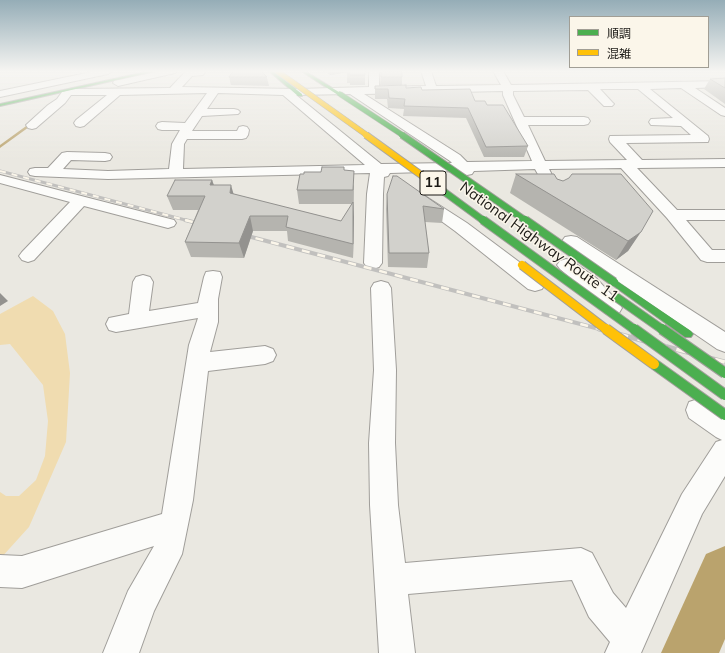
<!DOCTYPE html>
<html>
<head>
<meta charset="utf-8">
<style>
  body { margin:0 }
  #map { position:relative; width:725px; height:653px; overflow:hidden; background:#eae8e1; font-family:Mulish,"Noto Sans JP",sans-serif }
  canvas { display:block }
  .legend { position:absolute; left:569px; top:16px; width:140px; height:52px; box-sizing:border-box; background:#fbf6ea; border:1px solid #a19e95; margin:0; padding:5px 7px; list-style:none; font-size:12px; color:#1b1915 }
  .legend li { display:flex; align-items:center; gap:8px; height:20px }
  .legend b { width:20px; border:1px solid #a19e95 }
</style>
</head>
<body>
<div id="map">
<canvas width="725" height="653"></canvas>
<ul class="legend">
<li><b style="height:5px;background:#4caf50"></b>順調</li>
<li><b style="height:5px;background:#ffc107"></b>混雑</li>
</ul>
</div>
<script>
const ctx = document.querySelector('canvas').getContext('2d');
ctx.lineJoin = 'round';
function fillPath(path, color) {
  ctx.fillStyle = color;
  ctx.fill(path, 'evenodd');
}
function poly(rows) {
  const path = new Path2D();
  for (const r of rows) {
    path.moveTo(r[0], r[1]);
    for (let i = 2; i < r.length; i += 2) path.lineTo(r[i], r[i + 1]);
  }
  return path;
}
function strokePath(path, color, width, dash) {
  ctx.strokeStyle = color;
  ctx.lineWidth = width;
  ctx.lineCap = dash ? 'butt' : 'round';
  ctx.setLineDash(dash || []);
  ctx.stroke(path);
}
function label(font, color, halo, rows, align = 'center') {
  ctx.font = font + ' Mulish,sans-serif';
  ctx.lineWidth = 3;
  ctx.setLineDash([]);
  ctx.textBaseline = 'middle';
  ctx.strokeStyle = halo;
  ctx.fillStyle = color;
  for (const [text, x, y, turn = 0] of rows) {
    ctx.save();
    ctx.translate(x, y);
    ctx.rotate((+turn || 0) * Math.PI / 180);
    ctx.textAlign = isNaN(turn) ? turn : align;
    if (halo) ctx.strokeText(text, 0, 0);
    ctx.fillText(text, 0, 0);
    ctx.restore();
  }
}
const green = poly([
  [33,296,53,311,65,334,70,373,66,442,29,527,0,559,0,492,6,496,19,496,36,480,45,456,48,421,43,385,10,344,0,345,0,314]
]);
const stream = poly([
  [33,121,36,122,0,148,0,145,33,121]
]);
const river = poly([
  [725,546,725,639,719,653,661,653,706,554,725,546]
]);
const street = poly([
  [96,71,113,71,108,74,0,97,0,91,96,71],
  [161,71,177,71,175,73,118,86,113,83,114,81,161,71],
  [186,71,206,71,203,75,192,76,182,87,296,89,369,87,369,71,379,71,379,87,426,86,421,71,431,71,436,86,501,85,493,71,503,71,511,85,725,81,725,87,695,88,725,108,725,116,721,115,681,88,650,89,708,136,709,139,708,142,626,143,642,160,725,159,725,167,637,168,677,210,725,210,725,220,686,220,712,250,725,250,725,262,707,262,701,260,667,218,621,168,549,169,552,175,550,178,545,179,540,178,535,169,474,171,472,174,467,175,462,174,459,171,390,173,388,176,384,177,383,194,382,263,379,267,373,269,367,267,364,263,367,194,370,173,108,179,35,176,30,175,28,172,30,169,35,168,48,168,62,153,67,152,105,153,110,154,112,157,110,160,105,161,71,160,63,169,108,171,169,169,172,144,180,130,162,130,158,129,156,126,158,123,162,122,185,123,207,93,120,95,84,126,80,127,76,126,74,123,76,120,107,95,71,95,65,103,36,128,32,129,28,128,26,125,48,105,57,99,62,92,73,89,170,88,186,71],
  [600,89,638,89,673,118,651,119,649,122,651,125,681,126,691,135,610,136,609,139,610,142,627,160,545,161,528,125,584,125,588,124,590,121,588,118,584,117,524,117,513,95,513,91,588,90,604,106,612,106,614,104,612,102,600,89],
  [503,91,503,95,532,161,467,162,460,155,364,94,503,91],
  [218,93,283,95,365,165,183,169,184,144,187,139,242,139,246,138,248,135,249,130,247,127,243,126,239,127,237,131,192,131,202,116,238,114,240,112,238,110,234,109,207,109,218,93],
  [350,94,450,161,452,163,381,164,296,95,350,94],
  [0,175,174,220,176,223,174,226,168,228,84,206,34,260,28,262,22,260,19,256,22,252,70,202,0,183,0,175],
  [420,194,425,196,467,223,542,279,545,284,542,289,535,291,528,289,455,231,415,202,412,199,415,196,420,194],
  [571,236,577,237,725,332,725,352,717,349,565,245,562,241,565,237,571,236],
  [566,259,572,261,596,278,619,303,622,308,619,313,612,315,605,313,582,288,560,269,557,265,560,261,566,259],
  [213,271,220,272,222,277,218,299,218,322,210,352,265,346,273,349,276,355,273,361,265,364,208,371,193,500,182,554,154,611,139,653,103,653,128,591,154,546,22,588,0,587,0,555,22,556,162,514,189,345,198,318,116,332,109,330,106,324,109,318,129,314,133,282,136,277,143,275,150,277,153,282,149,311,198,303,204,277,206,272,213,271],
  [381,281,388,283,391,288,396,370,395,443,398,505,405,563,581,548,592,553,613,593,626,608,682,494,716,442,722,440,716,437,689,418,686,410,689,402,698,399,707,402,725,415,725,476,702,514,641,653,605,653,610,642,589,617,572,580,408,594,415,653,379,653,370,505,369,443,374,370,371,288,374,283,381,281]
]);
const fast = poly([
  [150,71,156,71,0,106,0,104,150,71],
  [269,71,273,71,302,94,302,96,298,96,269,71],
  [301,71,305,71,342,94,338,95,301,71],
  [614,279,691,331,693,334,691,337,685,337,611,284,610,282,614,279]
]);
const railFar2 = poly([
  [0,171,189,221]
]);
const railFar1 = poly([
  [185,220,205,225],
  [240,234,603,330]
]);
const rail = poly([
  [599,329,725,362]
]);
const fastBridgeFar3 = poly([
  [340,94,404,136]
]);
const fastBridgeFar2 = poly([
  [402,135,526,221],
  [424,177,484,221]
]);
const fastBridgeFar1 = poly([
  [483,220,635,330],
  [525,220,614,282],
  [616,297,663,330]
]);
const fastBridge = poly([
  [634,329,725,395],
  [662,329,725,373],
  [654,364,725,415]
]);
const slowBridgeFar3 = poly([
  [277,71,368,136]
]);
const slowBridgeFar2 = poly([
  [366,135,424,177]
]);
const slowBridgeFar1 = poly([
  [522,265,607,330]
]);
const slowBridge = poly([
  [606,329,654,364]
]);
const wall = poly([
  [323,71,365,71,365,85,350,85,350,83,347,83,347,72,330,75],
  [381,72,402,77,402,85,380,85],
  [229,77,267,77,269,86,231,85],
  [725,78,725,104,704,89,710,79],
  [375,86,406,88,422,90,475,101,487,105,528,146,524,157,484,157,466,118,403,116,404,109,388,108,387,99,375,99],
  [344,170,354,186,353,258,288,241,287,231,253,231,244,258,191,257,185,242,198,210,173,210,167,196,212,180,214,185,233,194,341,221,352,204,299,204,297,190,304,174],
  [516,174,557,179,653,211,628,251,616,260,510,193],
  [387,194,444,209,442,223,425,222,429,253,427,268,388,267,386,209]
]);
const shadedWall = poly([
  [330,71,348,71,348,72,330,75],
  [212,180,217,195,210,185],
  [231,185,235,199,230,193],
  [353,202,354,217,353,258],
  [250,216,253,231,244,258,239,243],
  [641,232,628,251,616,260,628,241],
  [0,293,8,301,0,306]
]);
const building = poly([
  [233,71,261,71,267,77,229,77,233,71],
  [347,71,365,71,365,75,350,75,350,73,347,73,347,71],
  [381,72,402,72,402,77,381,77,381,72],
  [725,78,725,88,710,79,725,78],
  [406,85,406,88,421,87,422,90,470,89,475,101,485,101,487,105,503,105,528,146,486,147,468,108,404,106,405,99,389,98,388,89,375,89,375,86,406,85],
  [322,167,344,167,344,170,354,171,353,190,297,190,300,174,304,174,304,172,321,172,322,167],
  [516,174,554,174,557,179,563,181,569,178,572,174,621,174,653,211,641,232,628,241,516,174],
  [393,176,397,176,444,209,423,206,429,253,389,253,387,194,393,176],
  [175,180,212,180,210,185,231,185,230,193,341,221,353,202,353,244,286,227,288,216,250,216,239,243,185,242,205,196,167,196,175,180]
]);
const shields = [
  [433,183,26]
];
const shieldNames = [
  ["11",433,183]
];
const streetNames = [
  ["National Highway Route 11",539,242,36]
];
fillPath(green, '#f0dcb0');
fillPath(stream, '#baa36d');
fillPath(river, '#baa36d');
strokePath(street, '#a09e9a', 2);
strokePath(fast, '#a09e9a', 2);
fillPath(street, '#fcfcfa');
fillPath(fast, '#4caf50');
strokePath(railFar2, '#c1c0be', 3);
strokePath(railFar1, '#c1c0be', 4);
strokePath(rail, '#c1c0be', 5);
strokePath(railFar2, '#fbf6ea', 2, [6]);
strokePath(railFar1, '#fbf6ea', 2.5, [8]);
strokePath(rail, '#fbf6ea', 3.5, [10]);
strokePath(fastBridgeFar3, '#a09e9a', 6, []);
strokePath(fastBridgeFar2, '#a09e9a', 8, []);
strokePath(fastBridgeFar1, '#a09e9a', 10, []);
strokePath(fastBridge, '#a09e9a', 12, []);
strokePath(slowBridgeFar3, '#a09e9a', 6, []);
strokePath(slowBridgeFar2, '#a09e9a', 8, []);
strokePath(slowBridgeFar1, '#a09e9a', 10, []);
strokePath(slowBridge, '#a09e9a', 12, []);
strokePath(fastBridgeFar3, '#4caf50', 5);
strokePath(fastBridgeFar2, '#4caf50', 6);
strokePath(fastBridgeFar1, '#4caf50', 8);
strokePath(fastBridge, '#4caf50', 10);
strokePath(slowBridgeFar3, '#ffc107', 5);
strokePath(slowBridgeFar2, '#ffc107', 6);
strokePath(slowBridgeFar1, '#ffc107', 8);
strokePath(slowBridge, '#ffc107', 10);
fillPath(wall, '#b5b4af');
fillPath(shadedWall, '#93928f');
fillPath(building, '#d2d1cc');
strokePath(building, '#93928f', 1);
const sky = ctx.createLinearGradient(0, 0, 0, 162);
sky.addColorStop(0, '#95adb7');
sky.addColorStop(0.44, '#f6f5f2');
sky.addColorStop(1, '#f6f5f200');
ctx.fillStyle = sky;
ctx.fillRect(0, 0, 725, 162);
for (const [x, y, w] of shields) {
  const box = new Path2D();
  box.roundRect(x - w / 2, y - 12, w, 24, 3);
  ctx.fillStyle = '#fbf6ea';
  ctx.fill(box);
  strokePath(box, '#1b1915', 1);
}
label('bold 14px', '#1b1915', null, shieldNames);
label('15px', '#1b1915', '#fbf6ea', streetNames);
</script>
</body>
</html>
